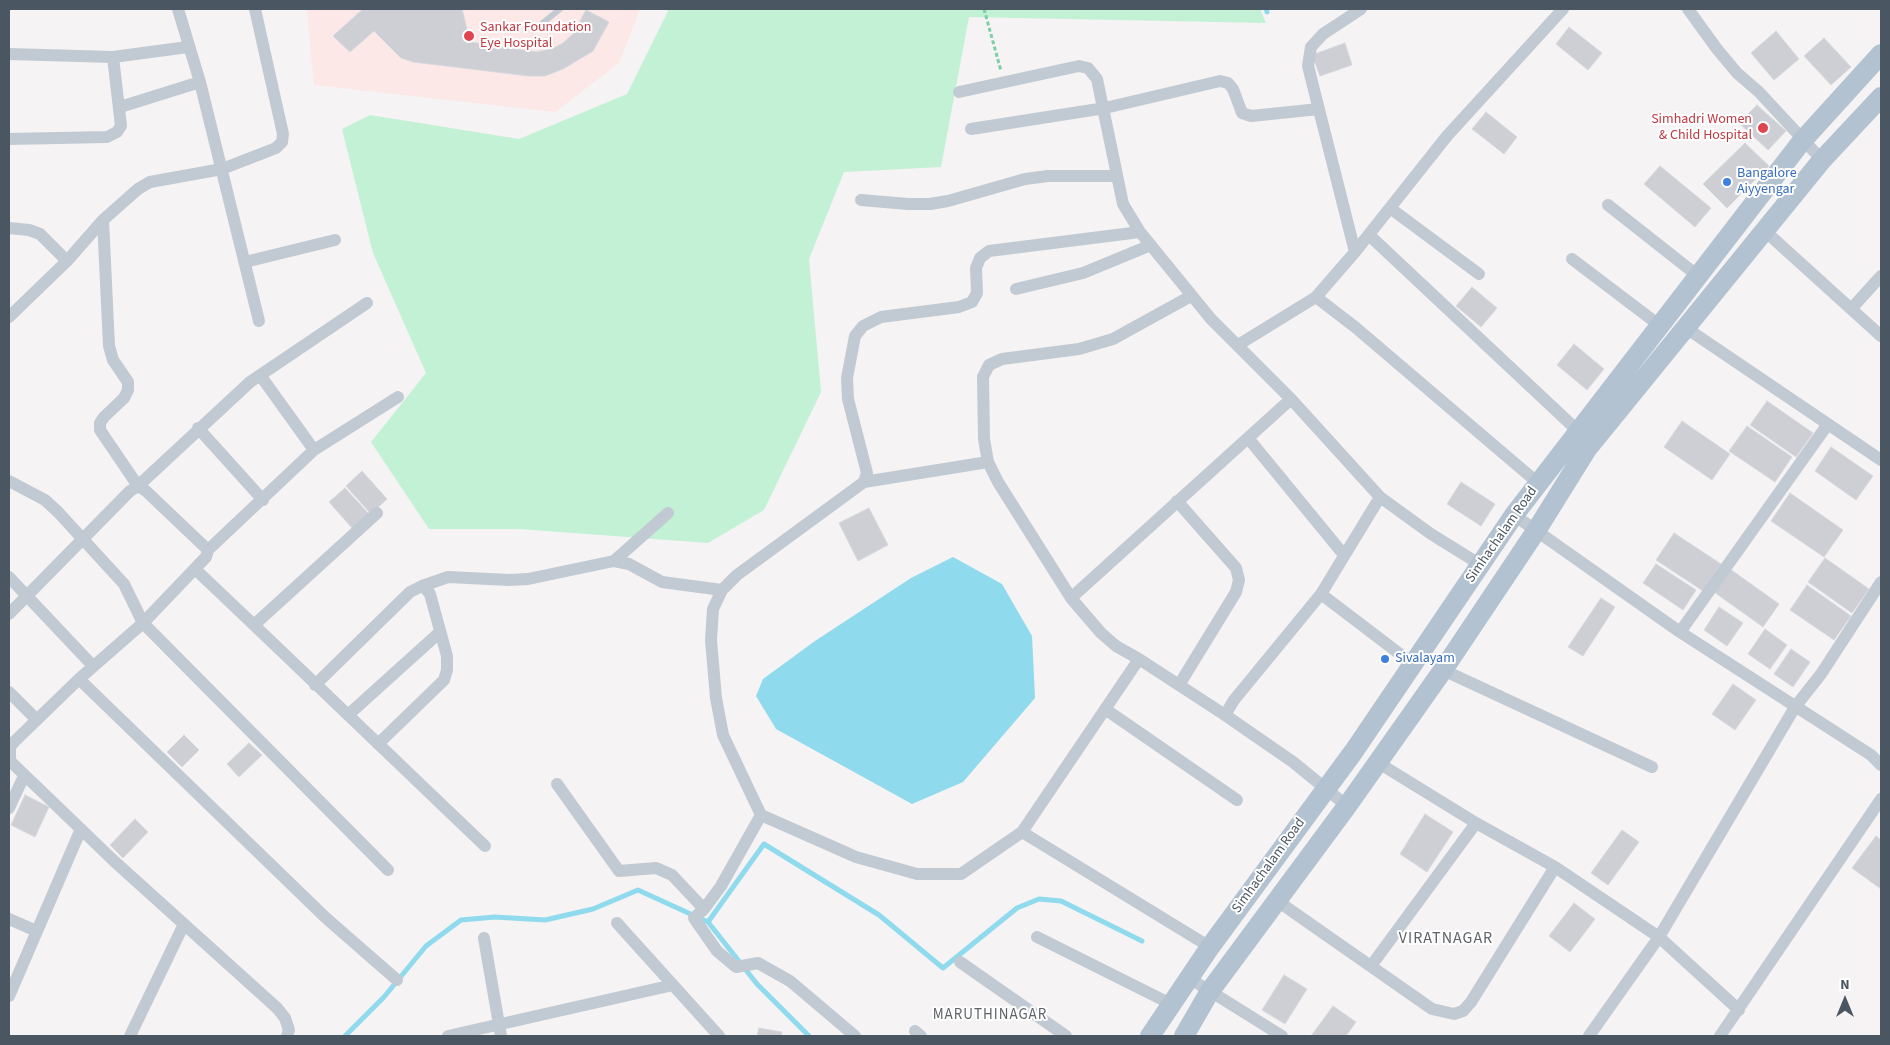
<!DOCTYPE html>
<html>
<head>
<meta charset="utf-8">
<style>
  body { margin:0 }
  #map { position:relative; width:1890px; height:1045px; overflow:hidden; background:#f5f3f3; font-family:"Source Sans 3",sans-serif }
  canvas { display:block }
  .frame { position:absolute; inset:0; border:10px solid #4a5661; pointer-events:none }
  .north { position:absolute; left:1820px; top:975px; width:50px; height:50px; -webkit-text-stroke:4px #fff; paint-order:stroke; rotate:0deg; font-size:14px; font-weight:700; line-height:20px; text-align:center; color:#4a5661 }
  .north::after { content:''; display:block; margin:auto; width:18px; height:22px; background:#4a5661; clip-path:polygon(50% 0,100% 100%,50% 72%,0 100%) }
</style>
</head>
<body>
<div id="map">
<canvas width="1890" height="1045"></canvas>
<div class="frame"></div>
<div class="north">N</div>
</div>
<script>
const ctx = document.querySelector('canvas').getContext('2d');
ctx.lineJoin = 'round';
function fillPath(path, color) {
  ctx.fillStyle = color;
  ctx.fill(path, 'evenodd');
}
function poly(rows) {
  const path = new Path2D();
  for (const r of rows) {
    path.moveTo(r[0], r[1]);
    for (let i = 2; i < r.length; i += 2) path.lineTo(r[i], r[i + 1]);
  }
  return path;
}
function strokePath(path, color, width, dash) {
  ctx.strokeStyle = color;
  ctx.lineWidth = width;
  ctx.lineCap = dash ? 'butt' : 'round';
  ctx.setLineDash(dash || []);
  ctx.stroke(path);
}
function label(font, color, halo, rows, align = 'center') {
  ctx.font = font + ' "Source Sans 3",sans-serif';
  ctx.lineWidth = 4;
  ctx.setLineDash([]);
  ctx.textBaseline = 'middle';
  ctx.strokeStyle = halo;
  ctx.fillStyle = color;
  for (const [text, x, y, turn = 0] of rows) {
    ctx.save();
    ctx.translate(x, y);
    ctx.rotate((+turn || 0) * Math.PI / 180);
    ctx.textAlign = isNaN(turn) ? turn : align;
    if (halo) ctx.strokeText(text, 0, 0);
    ctx.fillText(text, 0, 0);
    ctx.restore();
  }
}
const medical = poly([
  [307,9,640,9,619,63,555,112,314,85]
]);
const green = poly([
  [669,9,1260,9,1266,23,969,17,941,167,844,172,809,259,821,392,764,510,708,543,519,529,429,529,371,442,426,373,373,253,342,129,370,115,519,139,627,94]
]);
const water = poly([
  [953,557,1002,584,1032,636,1035,698,963,782,912,804,776,729,756,696,763,679,815,641,911,578]
]);
const stream = poly([
  [1266,9,1267,12],
  [708,922,757,984,809,1036],
  [345,1036,384,997,426,946,461,920,495,917,545,920,593,909,638,890,708,922,764,844,879,915,943,968,1017,908,1039,899,1061,901,1142,941]
]);
const building = poly([
  [363,9,462,9,470,42,536,52,552,49,563,43,573,34,586,10,609,22,593,51,563,69,545,76,529,76,413,62,401,58,374,31,350,52,333,36,363,9],
  [1569,27,1602,53,1588,70,1556,44,1569,27],
  [1776,31,1799,59,1774,80,1751,53,1776,31],
  [1824,38,1851,67,1831,85,1804,56,1824,38],
  [1345,43,1352,65,1320,76,1312,55,1345,43],
  [1757,105,1786,131,1768,150,1739,123,1757,105],
  [1486,112,1517,137,1504,154,1472,129,1486,112],
  [1745,143,1769,166,1727,208,1703,184,1745,143],
  [1660,166,1711,208,1695,227,1644,184,1660,166],
  [1472,287,1497,308,1481,327,1456,306,1472,287],
  [1574,344,1604,369,1587,390,1557,365,1574,344],
  [1767,401,1813,433,1796,457,1750,425,1767,401],
  [1682,421,1730,454,1712,480,1664,447,1682,421],
  [1747,426,1792,457,1775,482,1729,451,1747,426],
  [1831,447,1873,476,1856,500,1815,471,1831,447],
  [362,471,387,499,371,514,346,486,362,471],
  [1461,482,1495,504,1481,526,1447,504,1461,482],
  [345,488,369,514,353,529,329,502,345,488],
  [1790,493,1843,530,1824,557,1771,521,1790,493],
  [869,508,888,545,858,561,839,523,869,508],
  [1674,533,1721,564,1703,591,1656,560,1674,533],
  [1825,558,1869,589,1852,613,1808,582,1825,558],
  [1656,564,1696,590,1683,610,1643,583,1656,564],
  [1730,569,1779,604,1763,627,1714,592,1730,569],
  [1807,585,1851,616,1834,640,1790,610,1807,585],
  [1601,598,1615,607,1583,656,1568,647,1601,598],
  [1719,607,1743,623,1727,646,1704,630,1719,607],
  [1765,629,1787,645,1770,669,1748,654,1765,629],
  [1791,649,1810,662,1793,687,1774,674,1791,649],
  [1733,684,1756,700,1735,730,1712,714,1733,684],
  [184,735,199,750,182,767,167,752,184,735],
  [249,743,262,755,239,777,227,764,249,743],
  [25,795,49,807,35,837,11,825,25,795],
  [1425,814,1453,832,1427,872,1400,854,1425,814],
  [135,819,148,832,123,858,110,845,135,819],
  [1622,830,1639,842,1608,885,1591,873,1622,830],
  [1876,836,1881,840,1881,889,1852,868,1876,836],
  [1574,903,1595,919,1570,952,1549,936,1574,903],
  [1284,975,1307,989,1285,1024,1262,1010,1284,975],
  [1333,1006,1356,1022,1346,1036,1311,1036,1333,1006],
  [759,1028,782,1032,781,1036,757,1036,759,1028]
]);
const path = poly([
  [984,9,1001,71]
]);
const lane = poly([
  [534,30,560,9]
]);
const street = poly([
  [178,9,200,82,259,321],
  [1688,9,1717,49,1737,73,1759,92,1822,160],
  [9,54,113,57,121,126,117,132,107,137,9,139],
  [113,57,188,47],
  [959,92,1079,66,1088,68,1097,79,1123,204,1140,232,1211,319,1291,399,1380,497,1321,594,1234,700,1225,715],
  [120,107,200,82],
  [971,129,1105,108,1220,81,1228,83,1233,89,1242,113,1251,116,1319,109],
  [861,200,908,204,930,204,948,201,1025,179,1048,176,1116,176],
  [1608,205,1698,276],
  [1390,208,1479,274],
  [103,220,109,346,113,360,128,382,128,390,124,398,104,417,100,423,100,430,138,486,250,382,367,303],
  [9,228,29,230,40,234,67,261,103,220,138,189,150,182,222,169,276,148,282,142,283,134,255,9],
  [1765,231,1881,336],
  [1369,235,1578,431],
  [1355,252,1308,66,1311,47,1323,34,1361,9],
  [1572,259,1659,325],
  [245,262,335,240],
  [1016,289,1083,273,1151,245],
  [1316,297,1355,327,1538,483],
  [1852,308,1881,276],
  [9,317,67,261],
  [1686,328,1881,460],
  [1238,345,1316,297,1355,252,1447,136,1563,9],
  [260,375,314,450],
  [198,428,263,500],
  [1248,438,1344,555],
  [988,462,984,439,983,377,989,365,1002,359,1079,349,1113,339,1191,296],
  [9,481,45,500,58,512,124,584,143,623,388,870],
  [864,482,867,473,848,399,847,378,855,336,863,326,881,317,959,307,972,302,977,293,976,268,980,258,989,251,1140,232],
  [1380,497,1431,534,1481,565],
  [1177,501,1236,568,1239,580,1236,592,1179,685],
  [377,513,254,625,485,846],
  [1514,515,1680,632,1871,755,1881,765],
  [208,550,314,450,398,397],
  [614,561,668,513],
  [195,569,254,625],
  [9,577,93,666],
  [422,586,448,577,509,580,528,579,614,561,629,564,662,582,722,590],
  [1321,594,1413,664],
  [1071,598,1291,399],
  [9,614,130,491,138,486,146,491,208,550,206,557,143,623,79,679,15,741,10,747,10,761,114,861,277,1008,285,1018,289,1030,287,1036],
  [1680,632,1828,424],
  [1139,659,1022,832,961,874,917,874,856,857,761,815,723,735,716,698,711,640,713,609,722,590,737,575,864,482,988,462,998,482,1071,598,1101,633,1116,646,1139,659,1225,715,1293,762,1347,806],
  [1443,670,1652,767],
  [79,679,326,918,397,980],
  [315,685,410,592,422,586,426,589,430,594,447,656,447,670,444,680,378,744],
  [9,692,36,719],
  [1105,709,1237,800],
  [348,715,440,632],
  [1377,762,1476,823,1555,867,1659,937,1739,1010],
  [557,784,619,871,656,868,672,875,704,909],
  [9,808,24,776],
  [761,815,721,886,704,909,694,918,717,951,736,967,758,963,790,981,855,1036],
  [1022,832,1210,947],
  [1276,900,1432,1009,1454,1014,1463,1011,1471,1002,1555,867],
  [9,919,32,929],
  [617,923,719,1036],
  [1037,937,1171,1004],
  [484,938,501,1036],
  [960,962,1066,1036],
  [1371,966,1476,823],
  [1189,978,1282,1036],
  [9,996,81,829],
  [915,1031,921,1036],
  [130,1036,184,924],
  [448,1036,673,985],
  [1589,1036,1659,937,1795,707,1821,674,1881,582],
  [1720,1036,1881,799]
]);
const primary = poly([
  [1150,1036,1210,947,1354,751,1514,515,1802,141,1881,54],
  [1184,1036,1210,991,1347,806,1443,670,1536,531,1587,449,1822,160,1881,97]
]);
const markers = [
  [469,36,6,"#e0444e"],
  [1763,128,6,"#e0444e"],
  [1727,182,5,"#3f7fe0"],
  [1385,659,5,"#3f7fe0"]
];
const healthNames = [
  ["Sankar Foundation",480,28],
  ["Eye Hospital",480,44],
  ["Simhadri Women",1752,120,"right"],
  ["& Child Hospital",1752,136,"right"]
];
const shopNames = [
  ["Bangalore",1737,174],
  ["Aiyyengar",1737,190],
  ["Sivalayam",1395,659]
];
const streetNames = [
  ["Simhachalam Road",1502,535,-55],
  ["Simhachalam Road",1269,866,-54]
];
const neighbourhoodNames = [
  ["MARUTHINAGAR",990,1016]
];
const quarterNames = [
  ["VIRATNAGAR",1446,939]
];
fillPath(medical, '#fce8e6');
fillPath(green, '#c3f1d5');
fillPath(water, '#90daee');
strokePath(stream, '#90daee', 5);
fillPath(building, '#cdcfd5');
strokePath(building, '#d7d9de', 1);
strokePath(path, '#7ad0a6', 3, [4, 2.5]);
strokePath(lane, '#c1cad2', 6);
strokePath(street, '#c1cad2', 12);
strokePath(primary, '#b3c2d1', 20);
for (const [x, y, r, color] of markers) {
  const dot = new Path2D();
  dot.arc(x, y, r, 0, 2 * Math.PI);
  ctx.fillStyle = color;
  ctx.fill(dot);
  strokePath(dot, '#fff', 2);
}
label('14px', '#be3a42', '#fff', healthNames, 'left');
label('14px', '#366cbe', '#fff', shopNames, 'left');
label('14px', '#4a5661', '#fff', streetNames);
ctx.letterSpacing = '1px';
label('15px', '#5f6368', '#fff', neighbourhoodNames);
ctx.letterSpacing = '0px';
ctx.letterSpacing = '1px';
label('16px', '#5f6368', '#fff', quarterNames);
ctx.letterSpacing = '0px';
</script>
</body>
</html>
